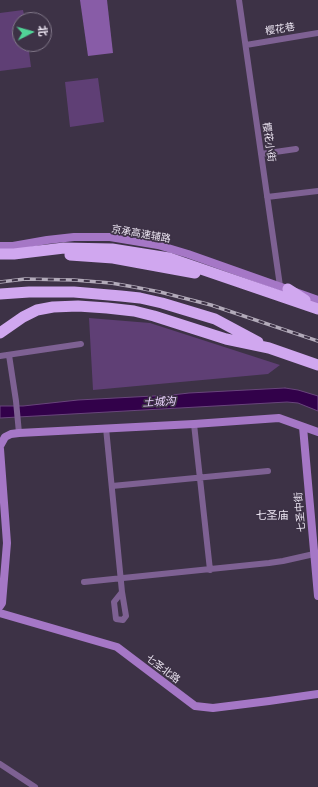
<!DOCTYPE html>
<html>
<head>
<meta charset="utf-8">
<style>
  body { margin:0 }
  #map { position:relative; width:318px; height:787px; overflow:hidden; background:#3d3246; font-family:"Asap Condensed","Noto Sans SC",sans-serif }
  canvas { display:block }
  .north { position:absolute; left:12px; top:12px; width:40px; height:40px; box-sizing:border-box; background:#3d3246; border:1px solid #82798a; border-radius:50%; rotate:84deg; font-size:11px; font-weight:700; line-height:16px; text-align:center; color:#eae3f0 }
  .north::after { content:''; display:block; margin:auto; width:14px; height:18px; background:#51d397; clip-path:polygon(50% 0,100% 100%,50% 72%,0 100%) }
</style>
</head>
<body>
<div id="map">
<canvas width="318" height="787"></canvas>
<div class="north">北</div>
</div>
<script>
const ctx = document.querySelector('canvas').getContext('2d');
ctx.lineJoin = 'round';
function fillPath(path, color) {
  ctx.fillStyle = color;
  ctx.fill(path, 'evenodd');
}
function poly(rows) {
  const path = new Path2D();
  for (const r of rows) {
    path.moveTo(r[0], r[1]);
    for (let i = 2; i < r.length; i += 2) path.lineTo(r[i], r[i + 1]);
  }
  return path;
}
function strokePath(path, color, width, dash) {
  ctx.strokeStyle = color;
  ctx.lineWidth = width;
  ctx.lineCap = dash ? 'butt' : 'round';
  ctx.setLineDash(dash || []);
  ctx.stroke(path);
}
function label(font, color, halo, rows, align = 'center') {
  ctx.font = font + ' "Asap Condensed","Noto Sans SC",sans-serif';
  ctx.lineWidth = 3.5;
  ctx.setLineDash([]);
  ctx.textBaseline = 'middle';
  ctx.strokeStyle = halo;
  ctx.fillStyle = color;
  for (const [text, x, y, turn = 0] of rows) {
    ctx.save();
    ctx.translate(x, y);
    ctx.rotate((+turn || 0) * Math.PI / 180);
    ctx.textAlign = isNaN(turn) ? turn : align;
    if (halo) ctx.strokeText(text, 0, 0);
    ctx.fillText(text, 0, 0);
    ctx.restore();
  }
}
const green = poly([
  [23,10,25,20,20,20,20,44,28,44,31,67,0,71,0,13],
  [98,78,104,122,70,127,65,82],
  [89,318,150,323,280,365,268,374,93,390]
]);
const forest = poly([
  [80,0,107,0,113,53,88,56]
]);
const water = poly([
  [285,388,298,390,318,396,318,411,298,403,287,402,0,418,0,406,23,406,78,400,172,395,189,393,285,388]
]);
const street = poly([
  [239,0,280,286],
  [246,45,318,33],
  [261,154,296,149],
  [267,197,318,191],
  [9,355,16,401,19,433],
  [0,356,81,344],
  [194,424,210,570],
  [106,428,122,592,114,602,116,619,123,620,126,616,122,592],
  [112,486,268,471],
  [84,582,269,563,283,561,314,554],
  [0,764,35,787]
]);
const secondary = poly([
  [0,246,13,246,47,240,74,237,110,237,158,245,188,254,318,300],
  [303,427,318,596],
  [0,446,5,437,11,434,19,433,194,424,279,418,318,432],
  [0,449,7,543,2,603,0,606],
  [0,613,117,647,195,706,213,708,269,701,318,694]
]);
const highway = poly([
  [0,254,14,254,64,248,112,249,169,258,318,309],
  [70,255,113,258,195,273],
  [288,289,305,300],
  [0,294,29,292,74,292,121,296,140,298,162,303,215,319,258,342],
  [0,333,23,317,37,310,53,307,78,306,107,308,134,311,154,316,226,339,269,348,318,365]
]);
const rail = poly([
  [0,282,25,279,74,280,111,283,134,287,160,292,211,305,318,341]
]);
const streetNames = [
  ["樱花巷",280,29,-9],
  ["樱花小街",269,142,82],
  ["京承高速辅路",141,234,10],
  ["七圣中街",300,512,-95],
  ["七圣北路",163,669,37]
];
const waterNames = [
  ["土城沟",159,402,-3]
];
const neighbourhoodNames = [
  ["七圣庙",272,516]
];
fillPath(green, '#5f3f75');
fillPath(forest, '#885ca7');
fillPath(water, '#32014a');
strokePath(water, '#69457c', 1);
strokePath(street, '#7e6193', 6);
strokePath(secondary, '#a577c6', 8);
strokePath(highway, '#d0a7ef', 11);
strokePath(rail, '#b2aab9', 3.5);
strokePath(rail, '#3d3246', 2, [6]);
label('10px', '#eae3f0', '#3d3246', streetNames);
label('italic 11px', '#e9d2fc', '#3d3246', waterNames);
label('11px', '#eae3f0', '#3d3246', neighbourhoodNames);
</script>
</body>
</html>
